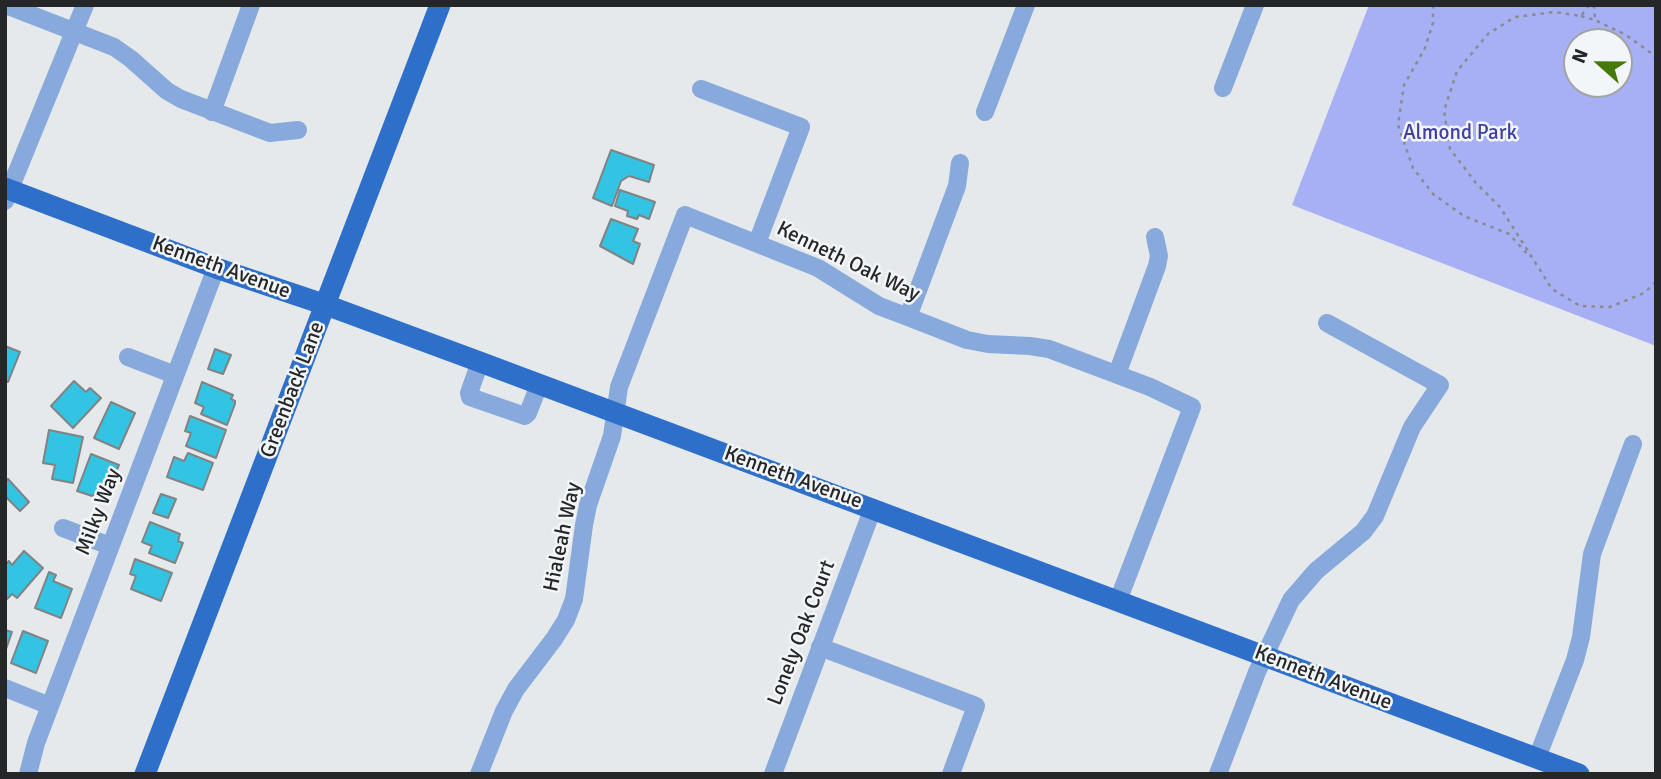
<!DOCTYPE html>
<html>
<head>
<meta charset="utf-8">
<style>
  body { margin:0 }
  #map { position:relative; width:1661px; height:779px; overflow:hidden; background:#e6e9eb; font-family:Signika,sans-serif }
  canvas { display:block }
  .frame { position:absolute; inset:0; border:7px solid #252627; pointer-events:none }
  .north { position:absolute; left:1563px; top:28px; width:70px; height:70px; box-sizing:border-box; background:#f3f6f8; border:2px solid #a1a3a4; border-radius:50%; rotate:291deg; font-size:19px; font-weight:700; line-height:28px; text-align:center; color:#252627 }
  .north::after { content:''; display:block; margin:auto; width:24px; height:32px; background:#457a0a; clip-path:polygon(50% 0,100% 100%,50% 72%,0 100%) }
</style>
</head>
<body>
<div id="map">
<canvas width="1661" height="779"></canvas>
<div class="frame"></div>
<div class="north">N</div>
</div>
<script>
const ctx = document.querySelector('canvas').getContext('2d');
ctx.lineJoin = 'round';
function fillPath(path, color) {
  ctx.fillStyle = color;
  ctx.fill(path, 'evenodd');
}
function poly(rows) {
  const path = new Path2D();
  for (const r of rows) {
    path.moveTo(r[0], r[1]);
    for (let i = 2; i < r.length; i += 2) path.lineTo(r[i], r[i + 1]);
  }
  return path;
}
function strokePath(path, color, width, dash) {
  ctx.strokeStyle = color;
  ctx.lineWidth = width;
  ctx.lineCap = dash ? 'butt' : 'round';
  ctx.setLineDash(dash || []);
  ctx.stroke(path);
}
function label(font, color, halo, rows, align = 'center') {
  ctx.font = font + ' Signika,sans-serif';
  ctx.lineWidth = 5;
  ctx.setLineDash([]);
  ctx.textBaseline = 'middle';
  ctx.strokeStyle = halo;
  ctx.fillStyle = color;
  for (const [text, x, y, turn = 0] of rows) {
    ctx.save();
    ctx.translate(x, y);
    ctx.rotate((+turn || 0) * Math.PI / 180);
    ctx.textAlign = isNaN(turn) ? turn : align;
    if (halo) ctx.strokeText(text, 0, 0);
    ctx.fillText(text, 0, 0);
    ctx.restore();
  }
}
const green = poly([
  [1369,5,1656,5,1656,346,1292,205],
  [1577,42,1619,42,1619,84,1577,84]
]);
const building = poly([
  [611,150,654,165,649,182,629,176,621,181,612,206,593,198,611,150],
  [620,190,655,202,649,219,639,215,637,219,627,216,628,211,615,206,620,190],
  [611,219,638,229,633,241,640,244,633,264,600,246,611,219],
  [5,346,20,352,8,382,5,381,5,346],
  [215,349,231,355,223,374,208,369,215,349],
  [74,381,86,392,90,388,101,398,73,428,51,406,74,381],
  [202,382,233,395,231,399,235,401,235,404,227,425,201,414,204,407,195,403,202,382],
  [111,402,135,413,119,449,94,438,111,402],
  [190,416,226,430,216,458,186,446,191,433,185,431,190,416],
  [49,430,83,437,73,483,52,479,55,465,43,463,49,430],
  [188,453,213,463,203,490,167,477,174,457,184,461,188,453],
  [91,454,119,465,107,496,97,492,92,496,77,491,91,454],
  [8,479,29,502,20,511,5,496,5,482,8,479],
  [161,494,176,499,168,518,153,513,161,494],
  [150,522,180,534,178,541,183,543,175,563,149,553,152,546,142,542,150,522],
  [24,551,43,568,17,598,12,594,7,599,5,597,5,565,9,561,12,565,24,551],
  [135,559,172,573,161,601,131,589,136,576,130,574,135,559],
  [49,572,56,575,53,581,72,589,61,618,35,608,49,572],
  [5,630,12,632,5,652,5,630],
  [23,631,48,641,36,673,11,663,23,631]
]);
const path = poly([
  [1433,5,1433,23,1425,48,1404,85,1398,125,1413,168,1433,194,1464,216,1509,234,1530,257],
  [1589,5,1581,16,1555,12,1515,17,1488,34,1457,71,1444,111,1450,149,1476,183,1500,207,1552,289,1580,306,1610,307,1644,293,1656,282],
  [1594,5,1595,20,1626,35,1651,53,1656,59],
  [1581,16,1595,20]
]);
const minor = poly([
  [6,5,114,47,131,59,167,91,181,99,270,133,298,130],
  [1223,88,1255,5],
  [701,89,801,127,757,243],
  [212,112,251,5],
  [985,112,1026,5],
  [5,201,85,5],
  [908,317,957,186,960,163],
  [128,357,175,375],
  [480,362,469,393,470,397,525,416,528,413,539,385],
  [1117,374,1157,266,1159,256,1155,237],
  [63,528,110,546],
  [820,647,976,706,951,774],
  [5,688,50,706],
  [1537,758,1575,660,1581,637,1592,554,1633,444],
  [28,774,36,743,216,268],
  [479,774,504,711,516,689,554,639,566,620,574,599,584,525,588,505,612,436,619,387,685,215,818,268,879,306,908,317,967,340,988,344,1030,346,1049,349,1150,387,1192,407,1118,601],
  [773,774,873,508],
  [1218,774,1257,672,1291,600,1316,571,1363,532,1375,516,1412,427,1440,385,1327,323]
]);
const major = poly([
  [5,188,216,268,326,305,480,362,1579,774],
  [145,774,440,5]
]);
const parkNames = [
  ["Almond Park",1460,133]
];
const streetNames = [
  ["Kenneth Oak Way",848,262,26],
  ["Kenneth Avenue",221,268,20],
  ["Greenback Lane",293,390,-69],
  ["Kenneth Avenue",793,478,20],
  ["Milky Way",99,512,-69],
  ["Hialeah Way",563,537,-78],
  ["Lonely Oak Court",802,633,-69],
  ["Kenneth Avenue",1323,678,21]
];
fillPath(green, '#a7b0f4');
fillPath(building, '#34c4e3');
strokePath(building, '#808384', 2);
strokePath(path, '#898b8d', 2.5, [3.5, 5]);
strokePath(minor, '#87a9db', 18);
strokePath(major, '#2e6fca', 21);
label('21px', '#403ea0', '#f3f6f8', parkNames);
label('21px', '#252627', '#f3f6f8', streetNames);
</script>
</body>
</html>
